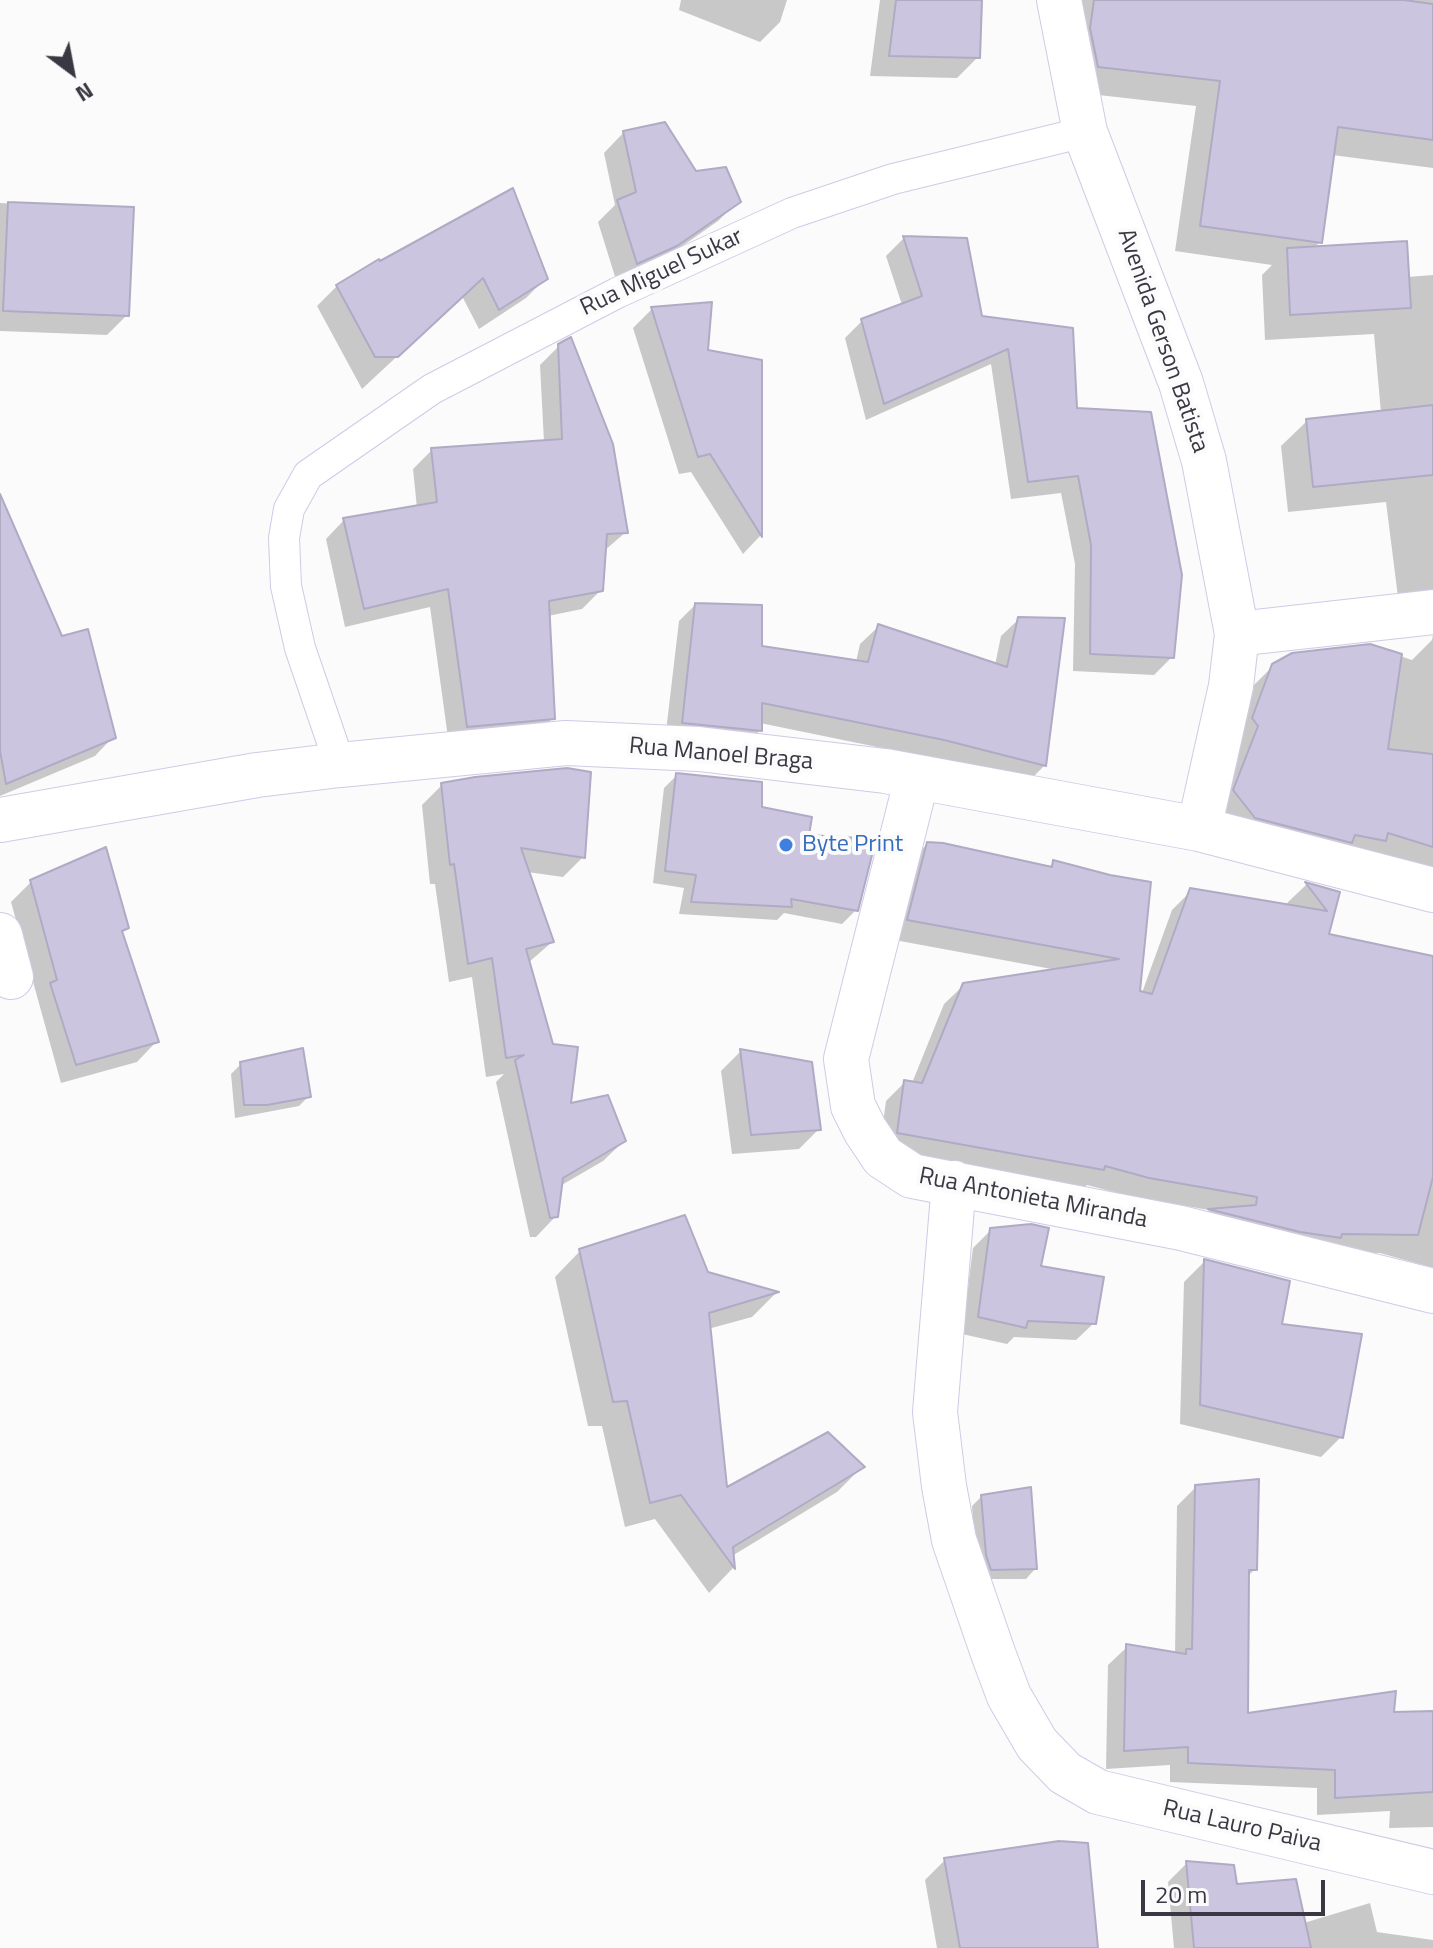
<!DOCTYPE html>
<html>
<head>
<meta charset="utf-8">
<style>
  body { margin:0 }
  #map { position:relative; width:1433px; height:1948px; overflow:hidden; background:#fbfbfb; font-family:"Titillium Web",sans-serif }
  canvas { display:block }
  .north { position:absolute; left:32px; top:32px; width:80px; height:80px; -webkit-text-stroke:6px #fbfbfb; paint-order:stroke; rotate:148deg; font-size:22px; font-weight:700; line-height:32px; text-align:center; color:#3a3843 }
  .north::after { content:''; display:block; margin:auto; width:28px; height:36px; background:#3a3843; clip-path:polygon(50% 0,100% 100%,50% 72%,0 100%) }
  .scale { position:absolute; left:1141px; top:1880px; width:184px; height:36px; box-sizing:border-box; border:4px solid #3a3843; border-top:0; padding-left:10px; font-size:24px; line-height:28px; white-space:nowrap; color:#3a3843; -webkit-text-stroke:6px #fbfbfb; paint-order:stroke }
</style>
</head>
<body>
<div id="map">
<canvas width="1433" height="1948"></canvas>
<div class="north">N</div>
<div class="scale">20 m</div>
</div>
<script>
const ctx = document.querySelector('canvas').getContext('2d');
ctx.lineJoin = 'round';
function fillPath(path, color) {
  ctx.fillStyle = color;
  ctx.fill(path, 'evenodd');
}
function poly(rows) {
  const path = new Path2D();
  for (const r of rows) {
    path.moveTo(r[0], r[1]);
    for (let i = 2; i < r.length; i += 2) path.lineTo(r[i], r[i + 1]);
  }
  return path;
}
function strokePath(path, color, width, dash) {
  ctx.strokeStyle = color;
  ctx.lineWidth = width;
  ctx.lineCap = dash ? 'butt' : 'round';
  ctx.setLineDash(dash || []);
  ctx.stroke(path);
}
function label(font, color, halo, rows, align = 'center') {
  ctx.font = font + ' "Titillium Web",sans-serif';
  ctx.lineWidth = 8;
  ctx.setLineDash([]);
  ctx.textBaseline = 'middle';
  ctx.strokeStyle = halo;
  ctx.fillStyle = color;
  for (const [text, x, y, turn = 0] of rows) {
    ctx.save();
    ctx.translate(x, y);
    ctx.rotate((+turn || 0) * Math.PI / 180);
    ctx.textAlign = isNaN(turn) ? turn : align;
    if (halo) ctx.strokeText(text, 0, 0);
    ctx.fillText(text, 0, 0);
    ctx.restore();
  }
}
const shadow = poly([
  [681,0,787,0,780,22,760,42,679,10],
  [880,0,980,0,978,57,957,78,870,76],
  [1073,0,1433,0,1433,168,1332,155,1320,242,1314,248,1407,277,1433,275,1433,880,1209,816,1247,692,1273,666,1370,646,1412,660,1432,640,1433,635,1428,624,1400,613,1386,502,1288,512,1281,446,1307,421,1381,413,1374,334,1265,340,1262,275,1272,265,1175,251,1196,106,1072,92],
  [624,132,738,201,718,221,654,266,617,283,598,222,615,205,604,153],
  [0,203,131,209,127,315,107,335,0,331],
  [904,238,965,240,981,318,1075,410,1172,657,1154,675,1073,671,1075,564,1061,493,1011,499,991,364,866,420,845,338,863,320,902,305,886,256],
  [378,262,546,278,526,298,479,329,462,296,362,389,317,306,337,286],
  [652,309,706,351,760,362,760,536,743,554,691,472,679,474,633,328],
  [559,346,626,532,604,551,601,590,582,609,548,616,553,718,534,737,449,745,430,607,345,627,326,539,344,520,417,508,413,469,432,450,544,442,540,365],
  [0,564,60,638,113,737,95,756,0,796],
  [696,604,760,648,856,662,860,644,878,627,995,665,1001,636,1019,619,1044,766,1027,783,926,757,760,723,760,730,743,748,665,740,679,621],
  [677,775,760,808,807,837,856,910,842,924,784,913,777,920,679,914,684,888,653,883,664,788],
  [442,785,583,857,563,877,527,872,552,942,528,963,569,1106,624,1141,603,1161,560,1186,556,1216,536,1237,530,1237,496,1082,504,1074,486,1077,472,977,449,982,435,884,430,884,422,805],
  [927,844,1048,868,1054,862,1110,877,1139,1001,1172,910,1191,891,1290,907,1287,903,1306,885,1337,893,1326,936,1433,958,1433,1268,1380,1253,1323,1252,1191,1228,1209,1210,1129,1196,1087,1185,1083,1188,879,1152,886,1101,905,1082,912,1083,944,1004,964,985,1057,970,889,939,908,864],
  [31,882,126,928,121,933,157,1041,137,1062,61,1083,11,902],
  [741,1051,819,1129,799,1149,732,1154,721,1071],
  [241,1064,309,1096,299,1106,235,1118,231,1074],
  [991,1230,1038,1267,1094,1323,1076,1340,1014,1337,1007,1344,962,1334,973,1248],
  [580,1251,706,1274,776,1293,752,1317,708,1329,725,1490,862,1467,837,1492,732,1556,733,1568,709,1593,655,1519,625,1527,602,1426,588,1426,555,1277],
  [1204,1262,1280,1326,1341,1437,1321,1457,1180,1424,1184,1282],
  [1196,1487,1255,1569,1247,1577,1246,1715,1433,1713,1433,1827,1389,1828,1390,1811,1317,1815,1317,1788,1170,1782,1170,1765,1106,1769,1108,1665,1127,1647,1175,1655,1177,1506],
  [982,1496,1035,1569,1026,1579,981,1579,976,1565,972,1506],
  [945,1860,1096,1948,937,1948,925,1880],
  [1187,1863,1304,1923,1370,1903,1377,1932,1433,1940,1433,1948,1174,1948,1168,1882]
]);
const building = poly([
  [896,0,982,0,980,58,889,56,896,0],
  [1094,0,1404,0,1433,4,1433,140,1338,127,1322,243,1200,226,1220,81,1098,67,1090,28,1094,0],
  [665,122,696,171,726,167,741,202,677,246,637,264,617,200,636,192,623,131,665,122],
  [513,188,548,279,499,310,483,278,398,357,375,357,336,285,379,259,380,261,513,188],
  [8,202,134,207,129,316,3,311,8,202],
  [903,236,967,238,982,316,1073,328,1077,408,1151,412,1182,575,1174,658,1090,654,1091,545,1078,476,1028,482,1008,349,884,404,861,319,922,296,903,236],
  [1407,241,1411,308,1290,315,1287,248,1407,241],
  [712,302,708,350,762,360,762,537,710,454,698,457,651,307,712,302],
  [571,337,613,444,628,533,607,534,603,591,549,601,555,719,467,727,448,589,364,609,343,518,437,502,431,448,562,439,558,344,571,337],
  [1433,405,1433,475,1313,487,1306,419,1433,405],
  [0,494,62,636,88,629,116,738,6,784,0,751,0,494],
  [695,603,762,605,762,646,868,662,878,624,1007,667,1018,617,1065,618,1046,766,944,740,762,703,762,731,682,723,695,603],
  [1370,644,1402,654,1388,749,1433,754,1433,847,1388,833,1386,841,1355,835,1352,843,1255,818,1233,790,1258,726,1252,718,1272,664,1292,653,1370,644],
  [567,768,591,772,585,858,521,848,554,942,526,949,553,1044,578,1047,571,1103,608,1095,626,1141,563,1178,558,1217,550,1218,515,1060,524,1055,506,1058,492,958,468,964,454,864,450,865,441,783,475,777,567,768],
  [676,773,762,782,762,807,812,817,809,835,876,839,858,911,791,899,792,907,691,902,696,875,665,871,676,773],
  [927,842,943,843,1052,867,1053,860,1110,875,1151,882,1140,991,1152,994,1190,888,1327,911,1305,882,1340,892,1329,934,1433,956,1433,1177,1418,1235,1342,1234,1341,1238,1300,1232,1208,1209,1256,1205,1257,1197,1149,1178,1105,1166,1104,1170,897,1133,904,1080,922,1083,963,983,1119,959,907,920,927,842],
  [106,847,129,928,122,931,159,1042,76,1065,50,983,57,980,30,880,106,847],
  [303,1048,311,1097,267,1105,244,1105,240,1062,303,1048],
  [740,1049,812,1062,821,1130,751,1135,740,1049],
  [685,1215,708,1272,779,1292,709,1313,727,1487,828,1432,865,1467,733,1547,735,1569,681,1495,650,1503,627,1401,613,1402,579,1249,685,1215],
  [1031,1224,1049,1228,1041,1266,1104,1277,1096,1324,1028,1321,1026,1328,978,1317,990,1228,1031,1224],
  [1204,1259,1290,1281,1282,1324,1362,1334,1343,1438,1200,1405,1204,1259],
  [1259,1479,1257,1570,1249,1570,1248,1713,1396,1691,1394,1712,1433,1711,1433,1792,1335,1798,1335,1770,1188,1763,1188,1747,1124,1751,1126,1644,1186,1654,1186,1649,1192,1649,1195,1485,1259,1479],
  [1031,1487,1037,1569,991,1570,986,1555,981,1495,1031,1487],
  [1059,1841,1088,1843,1098,1948,960,1948,944,1858,1059,1841],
  [1186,1861,1234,1865,1237,1884,1296,1879,1311,1948,1194,1948,1186,1861]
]);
const lane = poly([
  [340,765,300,648,286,586,284,538,289,509,308,475,432,389,617,293,792,213,893,179,1085,132]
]);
const street = poly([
  [1059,0,1085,132,1181,383,1204,461,1237,634,1231,686,1199,829],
  [1237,634,1433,612],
  [917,778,846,1059,853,1106,865,1130,883,1157,912,1176,1181,1228,1433,1291],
  [0,820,257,775,340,765,566,743,699,749,885,771,1199,829,1433,890],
  [0,935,11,977],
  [954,1183,935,1412,944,1486,954,1540,993,1653,1009,1696,1037,1744,1065,1773,1098,1792,1433,1872]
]);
const markers = [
  [786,845,8,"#3f7fe0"]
];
const streetNames = [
  ["Rua Miguel Sukar",662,273,-25],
  ["Avenida Gerson Batista",1162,341,71],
  ["Rua Manoel Braga",721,755,5],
  ["Rua Antonieta Miranda",1033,1199,11],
  ["Rua Lauro Paiva",1242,1827,13]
];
const shopNames = [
  ["Byte Print",802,845]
];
fillPath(shadow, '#0003');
fillPath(building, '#cbc5df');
strokePath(building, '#b0aac4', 2);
strokePath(lane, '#cfcbe6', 32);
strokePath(street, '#cfcbe6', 46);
strokePath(lane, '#fff', 30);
strokePath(street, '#fff', 44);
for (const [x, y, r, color] of markers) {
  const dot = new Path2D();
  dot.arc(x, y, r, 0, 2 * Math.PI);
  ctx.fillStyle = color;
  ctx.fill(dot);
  strokePath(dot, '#fbfbfb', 3);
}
label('24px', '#3a3843', '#fbfbfb', streetNames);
label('24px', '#366cbe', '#fbfbfb', shopNames, 'left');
</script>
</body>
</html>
